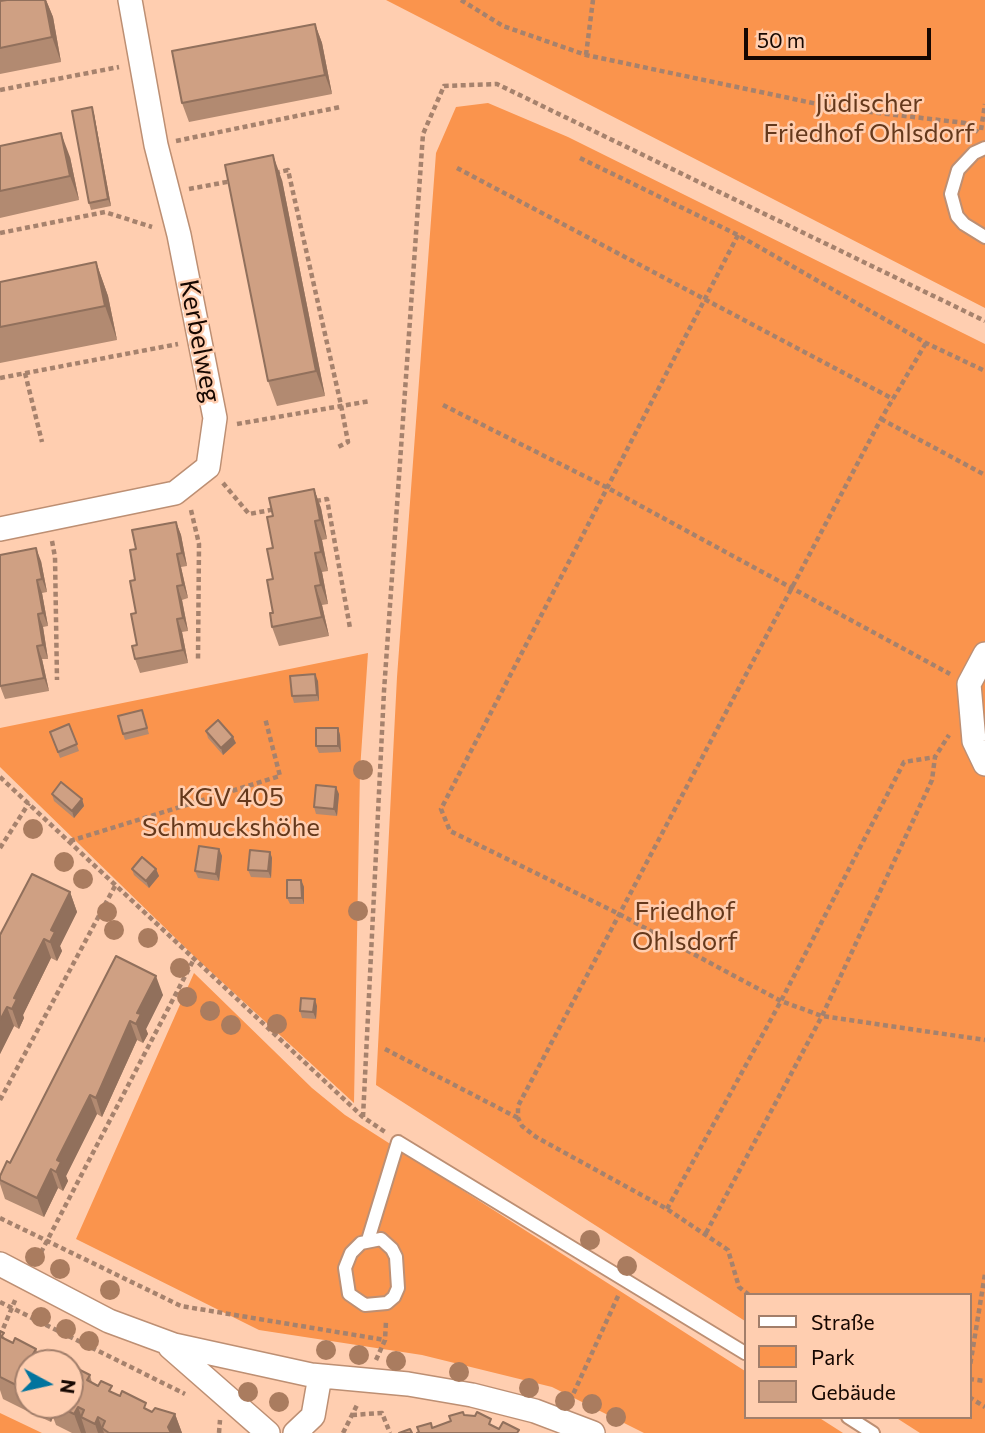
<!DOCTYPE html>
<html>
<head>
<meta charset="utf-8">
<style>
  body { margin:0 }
  #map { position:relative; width:985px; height:1433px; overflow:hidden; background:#ffceb0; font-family:Commissioner,sans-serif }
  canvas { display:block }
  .legend { position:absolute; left:744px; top:1293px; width:228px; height:126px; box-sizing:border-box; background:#ffceb0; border:2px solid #a27e6a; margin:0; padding:9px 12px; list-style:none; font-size:21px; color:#160701 }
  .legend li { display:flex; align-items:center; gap:14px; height:35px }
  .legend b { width:35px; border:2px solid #a27e6a }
  .north { position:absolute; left:14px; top:1349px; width:70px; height:70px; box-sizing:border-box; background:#ffceb0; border:2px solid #a27e6a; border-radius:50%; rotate:98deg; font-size:19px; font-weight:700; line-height:28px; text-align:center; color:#160701 }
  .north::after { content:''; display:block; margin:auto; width:24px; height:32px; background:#02749e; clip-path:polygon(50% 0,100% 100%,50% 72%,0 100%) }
  .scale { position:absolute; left:744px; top:28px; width:187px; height:32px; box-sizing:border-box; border:4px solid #160701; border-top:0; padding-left:9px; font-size:21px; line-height:24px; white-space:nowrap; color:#160701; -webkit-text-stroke:5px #ffceb0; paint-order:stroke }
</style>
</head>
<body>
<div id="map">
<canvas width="985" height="1433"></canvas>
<ul class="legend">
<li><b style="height:9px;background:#fff"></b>Straße</li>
<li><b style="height:19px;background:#fa944d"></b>Park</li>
<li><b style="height:19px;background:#cfa083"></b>Gebäude</li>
</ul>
<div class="north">N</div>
<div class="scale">50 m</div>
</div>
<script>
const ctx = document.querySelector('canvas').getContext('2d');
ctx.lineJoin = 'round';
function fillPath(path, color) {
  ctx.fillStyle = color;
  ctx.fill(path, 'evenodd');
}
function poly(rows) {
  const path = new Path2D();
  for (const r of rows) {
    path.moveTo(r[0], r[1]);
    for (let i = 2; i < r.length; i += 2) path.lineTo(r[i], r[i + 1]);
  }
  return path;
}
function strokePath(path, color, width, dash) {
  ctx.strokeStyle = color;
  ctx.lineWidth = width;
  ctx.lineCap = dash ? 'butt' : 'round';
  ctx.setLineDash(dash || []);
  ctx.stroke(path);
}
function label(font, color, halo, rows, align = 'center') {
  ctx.font = font + ' Commissioner,sans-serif';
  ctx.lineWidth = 5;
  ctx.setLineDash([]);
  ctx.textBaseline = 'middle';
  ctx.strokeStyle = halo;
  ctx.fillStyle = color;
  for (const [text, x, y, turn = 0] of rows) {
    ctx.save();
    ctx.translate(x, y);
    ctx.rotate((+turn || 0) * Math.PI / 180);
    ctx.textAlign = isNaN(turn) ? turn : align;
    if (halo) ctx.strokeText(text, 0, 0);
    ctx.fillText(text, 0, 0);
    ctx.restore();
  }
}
const green = poly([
  [386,0,985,0,985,308],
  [488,103,568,137,985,344,985,1433,920,1433,895,1417,969,1417,969,1295,745,1295,745,1321,376,1085,397,677,436,153,456,107],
  [368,653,360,770,354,1103,197,959,0,767,0,728],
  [194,973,312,1088,345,1115,745,1371,745,1417,818,1417,843,1433,644,1433,552,1387,422,1355,259,1330,76,1239],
  [0,1413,42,1433,0,1433]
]);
const path = poly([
  [461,0,503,26,586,55,836,108,965,123,978,132],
  [586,55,593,0],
  [0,90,119,67],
  [981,130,985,104],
  [176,141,340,107],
  [580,158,738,235,926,343,985,371],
  [457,168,893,399],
  [275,173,288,170,341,405,348,442,338,447],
  [189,189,232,181],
  [0,233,105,212,152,227],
  [738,235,441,809,450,831,619,914,781,1001,822,1016,985,1040],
  [25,373,42,442],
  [0,378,178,344],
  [443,405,606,487,950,674],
  [881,419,985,475],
  [237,424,370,401],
  [223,483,249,514,276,509],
  [316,501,327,499,350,628],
  [191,510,199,544,198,659],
  [52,541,55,557,57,680],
  [0,777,363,1117,385,1132],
  [70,841,280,776,265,718],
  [0,848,29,803],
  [385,1049,518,1118],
  [0,1100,115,886],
  [363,1117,384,691,423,134,444,86,497,84,985,321],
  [667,1209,781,1001,904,762,935,757],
  [0,1218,181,1306,385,1340],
  [706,1233,822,1016,932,780,935,757,949,735],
  [37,1260,194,959],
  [749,1295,739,1287,728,1250,667,1209,536,1137,522,1126,518,1118,518,1106,881,419,926,343],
  [0,1302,185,1394],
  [0,1336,16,1298],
  [376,1360,385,1340,386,1321],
  [969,1372,985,1274],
  [969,1379,985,1381],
  [969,1397,985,1407],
  [570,1401,619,1294],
  [352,1415,382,1413,390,1433],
  [219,1433,220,1420],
  [343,1433,358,1403]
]);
const lane = poly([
  [985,148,974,153,958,170,951,194,957,216,964,224,985,237],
  [381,1239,392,1249,396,1257,398,1288,394,1297,387,1303,365,1305,349,1294,345,1268,351,1253,361,1243,381,1239],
  [368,1240,398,1142,745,1353],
  [848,1417,873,1433]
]);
const street = poly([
  [0,529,175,493,208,467,215,418,179,235,156,145,130,0],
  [985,654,969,684,974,741,985,764],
  [0,1264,109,1321,174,1345,311,1375,408,1384,472,1395,535,1411,593,1433],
  [170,1347,268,1433],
  [295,1433,313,1416,320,1376]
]);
const trees = [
  [363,770],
  [33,829],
  [64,862],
  [83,879],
  [358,911],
  [107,912],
  [114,930],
  [148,938],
  [180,968],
  [187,997],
  [210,1011],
  [277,1024],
  [231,1025],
  [590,1240],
  [35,1257],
  [627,1266],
  [60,1269],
  [110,1290],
  [41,1317],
  [66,1329],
  [89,1341],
  [326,1350],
  [359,1355],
  [396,1361],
  [459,1372],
  [529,1388],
  [248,1392],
  [565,1401],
  [279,1402],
  [592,1404],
  [616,1417]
];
const wall = poly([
  [7,0,46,0,53,17,61,62,0,74,0,1],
  [315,24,322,43,332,94,189,122,182,103],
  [94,114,111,206,91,210,89,203],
  [0,146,70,157,79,200,0,218],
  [282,180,325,396,277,406,268,381],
  [96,262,108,296,117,340,0,363,0,282],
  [314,489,321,508,327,539,322,540,328,571,322,572,328,604,322,605,329,636,279,646,272,627,273,516],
  [176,522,181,535,187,566,181,567,188,598,182,600,188,631,182,632,188,663,140,673,135,659,137,645,136,549],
  [41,561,47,592,42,593,48,626,43,627,48,659,42,659,49,691,5,699,0,686],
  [318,681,319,701,294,703,292,696],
  [142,710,149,734,125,740,123,734],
  [69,724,79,751,60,758,50,732],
  [338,728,340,735,341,752,319,753,316,746],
  [206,731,236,743,223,755,208,738],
  [52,794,82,799,84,806,74,818,54,801],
  [339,794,337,816,316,814,314,807],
  [219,849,222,856,219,881,198,878,195,871],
  [270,852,272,858,271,878,251,877,248,870],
  [132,869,156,869,159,876,149,888,134,875],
  [301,880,304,887,304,904,290,904,287,898],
  [70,892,77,912,60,946,62,951,57,961,51,958,23,1015,24,1018,19,1029,14,1026,0,1054,0,935],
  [116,956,163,995,146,1029,148,1034,143,1043,137,1040,102,1117,97,1114,66,1176,68,1181,63,1191,58,1188,44,1217,5,1199,0,1184,0,1176,10,1163],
  [317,1006,316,1019,302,1018,300,1011],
  [0,1331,6,1340,13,1343,36,1349,39,1356,45,1359,57,1359,28,1363,28,1405,70,1405,90,1375,92,1383,152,1412,175,1414,182,1433,72,1433,56,1425,53,1417,51,1422,36,1415,33,1406,29,1412,3,1399,0,1390]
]);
const shadedWall = poly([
  [45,0,46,0,53,17,61,62,52,37],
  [315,24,322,43,332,94,325,75],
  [92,107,94,114,111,206,108,199],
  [61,133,70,157,79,200,70,176],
  [273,155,282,180,325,396,316,371],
  [96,262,108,296,117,340,105,306],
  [314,489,321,508,327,539,320,520],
  [315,521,322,540,328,571,321,552],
  [176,522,181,535,187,566,182,553],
  [36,548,41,561,47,592,42,579],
  [315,553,322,572,328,604,321,585],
  [177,554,181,567,188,598,183,585],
  [37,580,42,593,48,626,43,613],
  [177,586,182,600,188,631,183,618],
  [315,586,322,605,329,636,322,617],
  [38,614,43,627,48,659,43,645],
  [177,619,182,632,188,663,183,650],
  [37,646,42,659,49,691,44,678],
  [315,674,318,681,319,701,317,695],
  [338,728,340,735,341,752,338,746],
  [233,737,236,743,223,755,221,748],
  [336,787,339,794,337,816,334,809],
  [82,799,84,806,74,818,72,811],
  [219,849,222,856,219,881,216,874],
  [270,852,272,858,271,878,268,871],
  [156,869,159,876,149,888,146,881],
  [301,880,304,887,304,904,302,898],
  [70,892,77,912,60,946,62,951,57,961,50,942,51,930],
  [44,939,51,958,23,1015,24,1018,19,1029,12,1009,14,998],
  [156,976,163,995,146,1029,148,1034,143,1043,136,1024,137,1013],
  [315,999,317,1006,316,1019,313,1012],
  [7,1007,14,1026,0,1054,0,1020],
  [130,1021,137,1040,102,1117,96,1098],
  [90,1095,97,1114,66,1176,68,1181,63,1191,56,1172,57,1160],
  [51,1169,58,1188,44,1217,37,1198],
  [24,1380,28,1391,28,1405,33,1406,29,1412,20,1387],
  [44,1405,49,1405,53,1417,51,1422],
  [78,1407,82,1418,81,1417,86,1433,81,1433,74,1414],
  [175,1414,182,1433,171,1433,168,1427],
  [98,1417,104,1433,98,1433,95,1424]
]);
const building = poly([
  [7,0,45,0,52,37,0,48,0,1,7,0],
  [315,24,325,75,182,103,172,51,315,24],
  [92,107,108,199,89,203,72,111,92,107],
  [61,133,70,176,0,191,0,146,61,133],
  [273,155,316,371,268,381,225,165,273,155],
  [96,262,105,306,0,327,0,282,96,262],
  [314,489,320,520,315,521,321,552,315,553,321,585,315,586,322,617,272,627,270,613,273,613,267,580,273,579,267,549,273,548,267,517,273,516,269,498,314,489],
  [176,522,182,553,177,554,183,585,177,586,183,618,177,619,183,650,135,659,132,646,137,645,131,614,136,613,130,581,135,580,130,550,136,549,132,530,176,522],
  [36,548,42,579,37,580,43,613,38,614,43,645,37,646,44,678,0,686,0,555,36,548],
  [315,674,317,695,292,696,290,676,315,674],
  [142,710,147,728,123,734,118,716,142,710],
  [218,720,233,737,221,748,206,731,218,720],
  [69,724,77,744,58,752,50,732,69,724],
  [316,728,338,728,338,746,316,746,316,728],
  [61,782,82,799,72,811,52,794,61,782],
  [316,785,336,787,334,809,314,807,316,785],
  [199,846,219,849,216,874,195,871,199,846],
  [250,850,270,852,268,871,248,870,250,850],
  [142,857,156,869,146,881,132,869,142,857],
  [32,874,70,892,51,930,55,932,50,942,44,939,14,998,17,999,12,1009,7,1007,0,1020,0,935,32,874],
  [287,880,301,880,302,898,287,898,287,880],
  [116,956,156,976,137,1013,141,1014,136,1024,130,1021,96,1098,90,1095,57,1160,61,1162,56,1172,51,1169,37,1198,0,1180,0,1176,7,1161,10,1163,116,956],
  [301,998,315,999,313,1012,300,1011,301,998],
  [0,1331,4,1333,1,1337,13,1343,15,1338,36,1349,33,1354,45,1359,48,1354,57,1359,55,1363,28,1363,28,1382,24,1380,20,1387,0,1377,0,1331],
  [70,1365,90,1375,87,1380,98,1386,101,1381,112,1386,109,1391,120,1396,122,1391,146,1403,144,1408,152,1412,155,1408,175,1414,168,1427,171,1433,109,1433,102,1428,105,1421,98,1417,95,1424,81,1417,84,1410,78,1407,74,1414,56,1405,70,1405,70,1365],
  [463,1412,464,1415,475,1416,477,1412,491,1419,489,1424,499,1429,503,1422,519,1430,517,1433,417,1433,419,1432,417,1427,431,1423,432,1428,451,1421,449,1416,463,1412],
  [410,1429,412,1433,399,1433,410,1429]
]);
const parkNames = [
  ["Jüdischer",869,103],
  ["Friedhof Ohlsdorf",869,133],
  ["KGV 405",231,797],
  ["Schmuckshöhe",231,827],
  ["Friedhof",685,911],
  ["Ohlsdorf",685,941]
];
const streetNames = [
  ["Kerbelweg",200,341,79]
];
fillPath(green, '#fa944d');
strokePath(lane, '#bd8f73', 16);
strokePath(street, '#bd8f73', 26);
strokePath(path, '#a6826d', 4.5, [5, 3.5]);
strokePath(lane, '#fff', 12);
strokePath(street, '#fff', 23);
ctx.fillStyle = '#aa7c5f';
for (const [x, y] of trees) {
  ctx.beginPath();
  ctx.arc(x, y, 10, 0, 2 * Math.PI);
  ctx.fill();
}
fillPath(wall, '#b28a71');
fillPath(shadedWall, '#91705c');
fillPath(building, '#cfa083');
strokePath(building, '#91705c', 2);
label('26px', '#65391c', '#ffceb0', parkNames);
label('26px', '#160701', '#ffceb0', streetNames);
</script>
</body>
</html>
